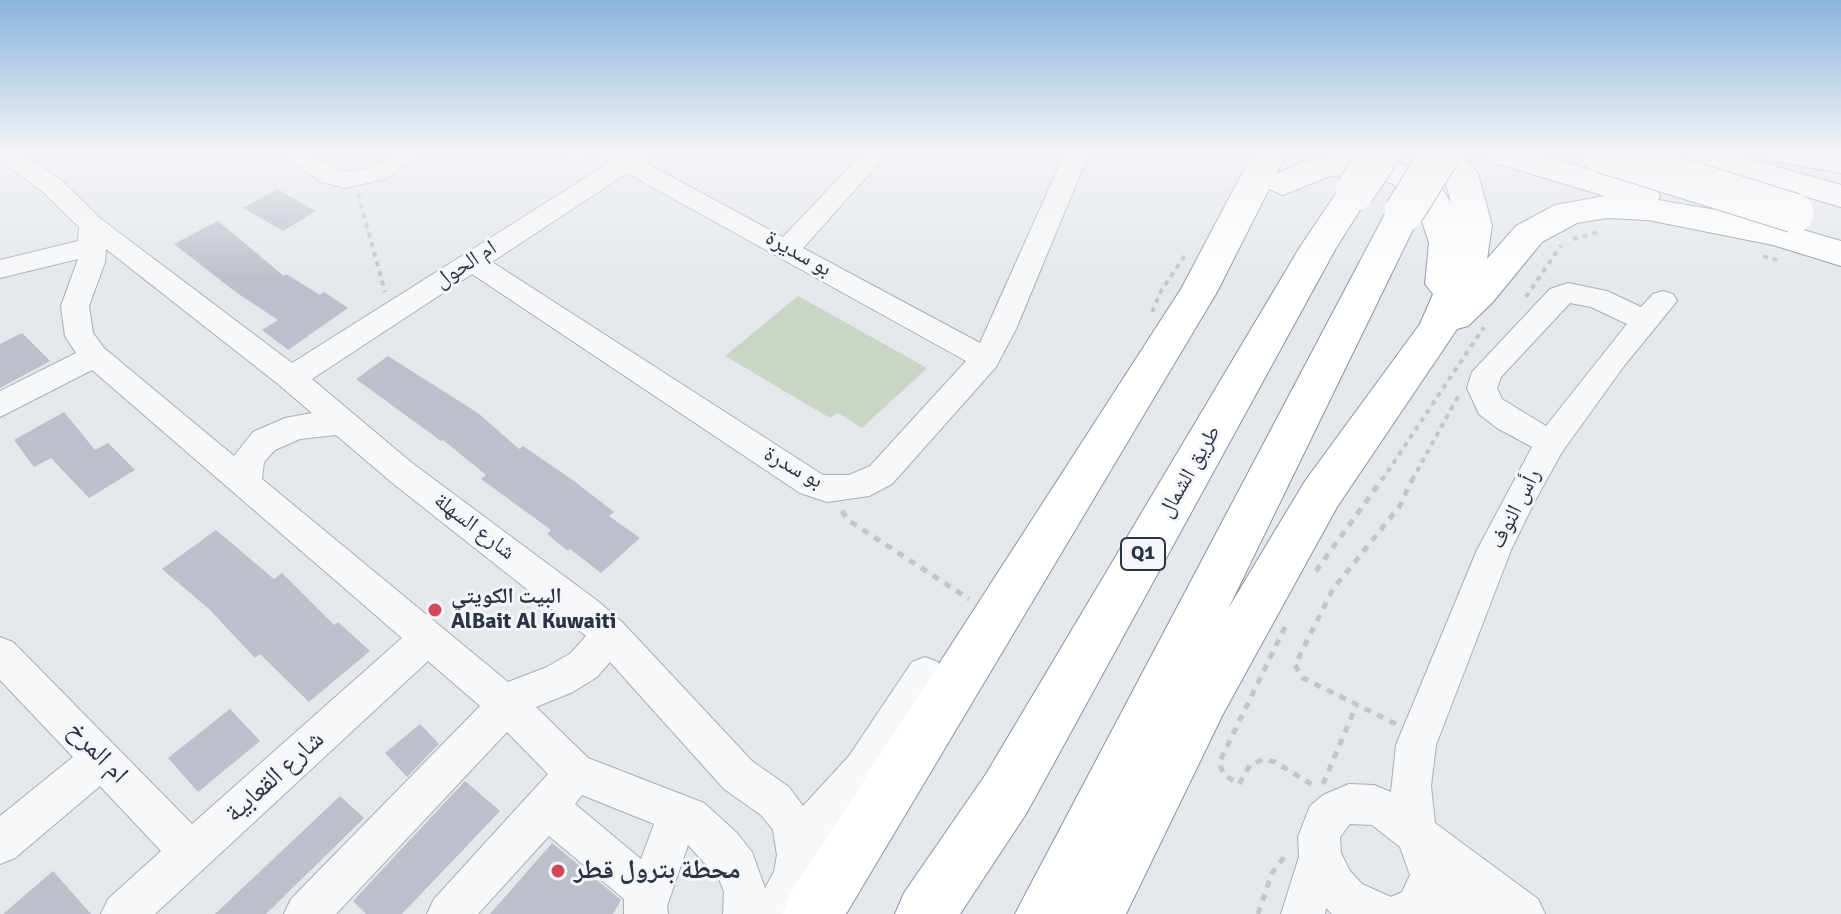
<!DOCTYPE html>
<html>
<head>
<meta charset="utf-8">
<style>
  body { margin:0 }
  canvas { display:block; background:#e4e7ec }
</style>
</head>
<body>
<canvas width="1841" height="914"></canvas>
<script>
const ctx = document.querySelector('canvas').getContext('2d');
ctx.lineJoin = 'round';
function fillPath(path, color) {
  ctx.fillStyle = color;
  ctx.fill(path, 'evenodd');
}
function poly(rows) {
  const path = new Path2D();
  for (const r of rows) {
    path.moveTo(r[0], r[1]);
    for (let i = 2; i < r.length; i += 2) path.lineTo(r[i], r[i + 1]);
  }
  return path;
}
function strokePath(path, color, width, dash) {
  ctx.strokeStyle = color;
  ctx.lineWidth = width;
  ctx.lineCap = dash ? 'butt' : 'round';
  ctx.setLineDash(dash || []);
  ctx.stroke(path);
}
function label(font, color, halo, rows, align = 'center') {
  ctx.font = font + ' Signika,"Noto Naskh Arabic",sans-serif';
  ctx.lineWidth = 6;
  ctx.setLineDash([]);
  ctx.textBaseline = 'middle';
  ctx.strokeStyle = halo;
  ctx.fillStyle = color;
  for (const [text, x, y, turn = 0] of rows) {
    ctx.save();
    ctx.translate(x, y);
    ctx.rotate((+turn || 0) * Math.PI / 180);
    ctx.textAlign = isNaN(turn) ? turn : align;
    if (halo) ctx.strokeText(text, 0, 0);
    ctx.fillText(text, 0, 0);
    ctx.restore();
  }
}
const green = poly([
  [798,296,927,368,862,428,838,413,830,418,725,356]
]);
const building = poly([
  [277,189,316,211,283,231,243,208],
  [218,221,284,276,286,274,320,295,324,292,348,308,288,350,262,330,278,320,237,293,174,244],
  [22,333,50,361,0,388,0,344],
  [388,356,478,413,519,449,523,446,574,481,614,512,609,516,640,538,601,573,570,549,568,551,547,534,551,530,481,479,486,475,443,440,441,441,356,379],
  [64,412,95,450,108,443,135,470,89,498,51,458,34,467,14,440],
  [216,530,274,579,282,573,334,625,338,622,370,651,309,702,260,654,255,658,210,610,162,569],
  [230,709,260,741,198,792,168,758],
  [420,724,439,744,407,777,385,753],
  [465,781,500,811,402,914,366,914,353,901],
  [340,796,364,818,266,914,215,914],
  [552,843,621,900,613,914,490,914],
  [53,871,91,914,3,914]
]);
const pathFar1 = poly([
  [138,153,138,166],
  [358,194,385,292],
  [1573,239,1599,232],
  [1763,256,1781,261],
  [1526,297,1561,245],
  [1152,312,1161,291,1186,254],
  [1382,480,1484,327],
  [1412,480,1460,393]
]);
const path = poly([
  [842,511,848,520,969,599],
  [1316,571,1383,478],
  [1285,627,1219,763,1224,775,1239,784,1250,765,1264,759,1275,762,1316,787],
  [1396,724,1303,678,1295,665,1333,589,1399,507,1413,478],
  [1323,784,1357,704],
  [1258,914,1272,873,1288,852]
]);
const minor = poly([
  [0,153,21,153,61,180,101,219,292,363,609,163,596,153,651,153,644,162,783,237,863,153,888,153,803,248,980,343,1065,153,1089,153,1016,329,996,367,892,484,869,496,827,502,800,493,472,274,312,379,412,463,599,602,623,623,752,761,789,787,803,806,849,756,912,662,925,657,938,662,944,674,938,686,877,784,836,827,818,860,815,877,798,914,723,914,724,892,719,879,688,845,667,906,668,914,624,914,624,899,549,836,478,914,427,914,434,899,548,774,507,732,336,914,284,914,291,899,480,706,428,661,155,914,101,914,108,899,161,851,100,786,15,858,0,864,0,816,73,757,0,680,0,637,13,642,192,824,402,638,92,370,0,417,0,391,76,353,65,336,61,306,78,259,0,278,0,260,78,241,79,227,43,192,0,160,0,153],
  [627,173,966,361,870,466,849,475,823,475,492,262,627,173],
  [106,249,278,384,312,413,285,418,253,432,234,456,104,348,93,333,89,306,105,262,106,249],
  [336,435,390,481,586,636,571,653,547,667,508,682,262,479,264,462,275,450,300,439,336,435],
  [610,662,724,789,761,815,773,830,777,855,774,872,765,888,752,852,737,833,704,803,588,758,536,707,573,692,597,677,610,662],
  [582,795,654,824,641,859,575,804,582,795],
  [279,153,308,153,345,172,369,168,396,153,425,153,385,179,345,188,321,182,279,153],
  [563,153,589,153,590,155,587,160,578,162,569,160,563,153],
  [1568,283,1607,291,1641,307,1653,294,1663,291,1673,294,1677,301,1624,366,1562,452,1536,499,1511,550,1436,745,1431,786,1435,823,1538,899,1545,914,1332,914,1326,908,1325,914,1281,914,1299,857,1298,837,1310,806,1323,795,1349,784,1374,785,1391,792,1396,745,1477,550,1532,447,1497,428,1479,414,1467,388,1472,372,1550,289,1568,283],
  [1570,303,1591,307,1627,324,1546,426,1502,399,1497,388,1501,377,1570,303],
  [1350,824,1372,825,1400,847,1410,875,1402,892,1391,897,1362,884,1350,871,1341,853,1340,837,1350,824]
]);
const highway = poly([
  [1253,153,1287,153,1276,174,1309,160,1343,153,1380,157,1417,170,1443,190,1451,203,1444,176,1426,153,1461,153,1478,174,1492,225,1487,259,1516,226,1555,205,1605,196,1485,160,1480,153,1532,153,1655,188,1660,196,1658,200,1763,218,1841,241,1841,266,1773,245,1648,220,1608,218,1577,223,1542,242,1492,303,1468,326,1457,329,1337,507,1223,714,1126,914,1015,914,1386,212,1391,204,1404,201,1416,204,1393,184,1364,174,1330,176,1283,195,1269,189,1217,292,846,914,782,914,791,893,1181,289,1253,153],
  [1420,215,1429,243,1425,284,1433,294,1420,324,1305,481,1228,609,1420,215],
  [1677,153,1729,153,1841,185,1841,207,1682,160,1677,153],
  [1765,153,1841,153,1841,173,1770,160,1765,153],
  [1355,180,1367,183,1372,191,1336,248,1026,814,960,914,895,914,904,893,986,774,1300,247,1343,183,1355,180]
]);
const highwayBridge = poly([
  [1602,153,1794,213],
  [1355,191,1380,153],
  [1404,212,1441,153]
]);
const markers = [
  [435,610,8,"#d1495b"],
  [558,871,8,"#d1495b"]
];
const shields = [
  [1143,554,44]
];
const shieldNames = [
  ["Q1",1143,554]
];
const streetNames = [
  ["بو سديرة",798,254,29],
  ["ام الحول",466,265,-33],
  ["بو سدرة",793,468,29],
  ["طريق الشمال",1190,472,-60],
  ["رأس النوف",1516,509,-63],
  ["شارع السهلة",474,527,37]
];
const poiNames = [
  ["البيت الكويتي",451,597],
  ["AlBait Al Kuwaiti",451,622]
];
const nearStreetnames = [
  ["ام المرخ",97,753,46],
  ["شارع القعابية",275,777,-42]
];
const nearPoinames = [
  ["محطة بترول قطر",574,871]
];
fillPath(green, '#c9d6c5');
fillPath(building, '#bbc0ca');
strokePath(minor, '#a9aeb7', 2);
strokePath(highway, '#8b94a3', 2);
strokePath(pathFar1, '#c2c5cb', 4, [5, 5]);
strokePath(path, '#c2c5cb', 5, [7, 7]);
fillPath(minor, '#f7f8fa');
fillPath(highway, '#fff');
strokePath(highwayBridge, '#8b94a3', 41, []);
strokePath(highwayBridge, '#fff', 39);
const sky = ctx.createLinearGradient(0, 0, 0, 281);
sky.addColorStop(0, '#8bb4dd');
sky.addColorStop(0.54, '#f3f4f6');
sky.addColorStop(1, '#f3f4f600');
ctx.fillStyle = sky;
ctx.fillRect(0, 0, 1841, 281);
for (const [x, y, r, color] of markers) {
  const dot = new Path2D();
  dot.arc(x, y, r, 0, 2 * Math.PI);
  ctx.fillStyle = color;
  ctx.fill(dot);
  strokePath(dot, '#f4f6f9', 3);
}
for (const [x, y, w] of shields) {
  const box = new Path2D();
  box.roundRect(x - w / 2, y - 16, w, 32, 6);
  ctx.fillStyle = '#f4f6f9';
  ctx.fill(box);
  strokePath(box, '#2b3445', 2);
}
label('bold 20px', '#2b3445', null, shieldNames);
label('22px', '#2b3445', '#f4f6f9', streetNames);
label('bold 22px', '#2b3445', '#f4f6f9', poiNames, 'left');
label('26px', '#2b3445', '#f4f6f9', nearStreetnames);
label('bold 26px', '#2b3445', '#f4f6f9', nearPoinames, 'left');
</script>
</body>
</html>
